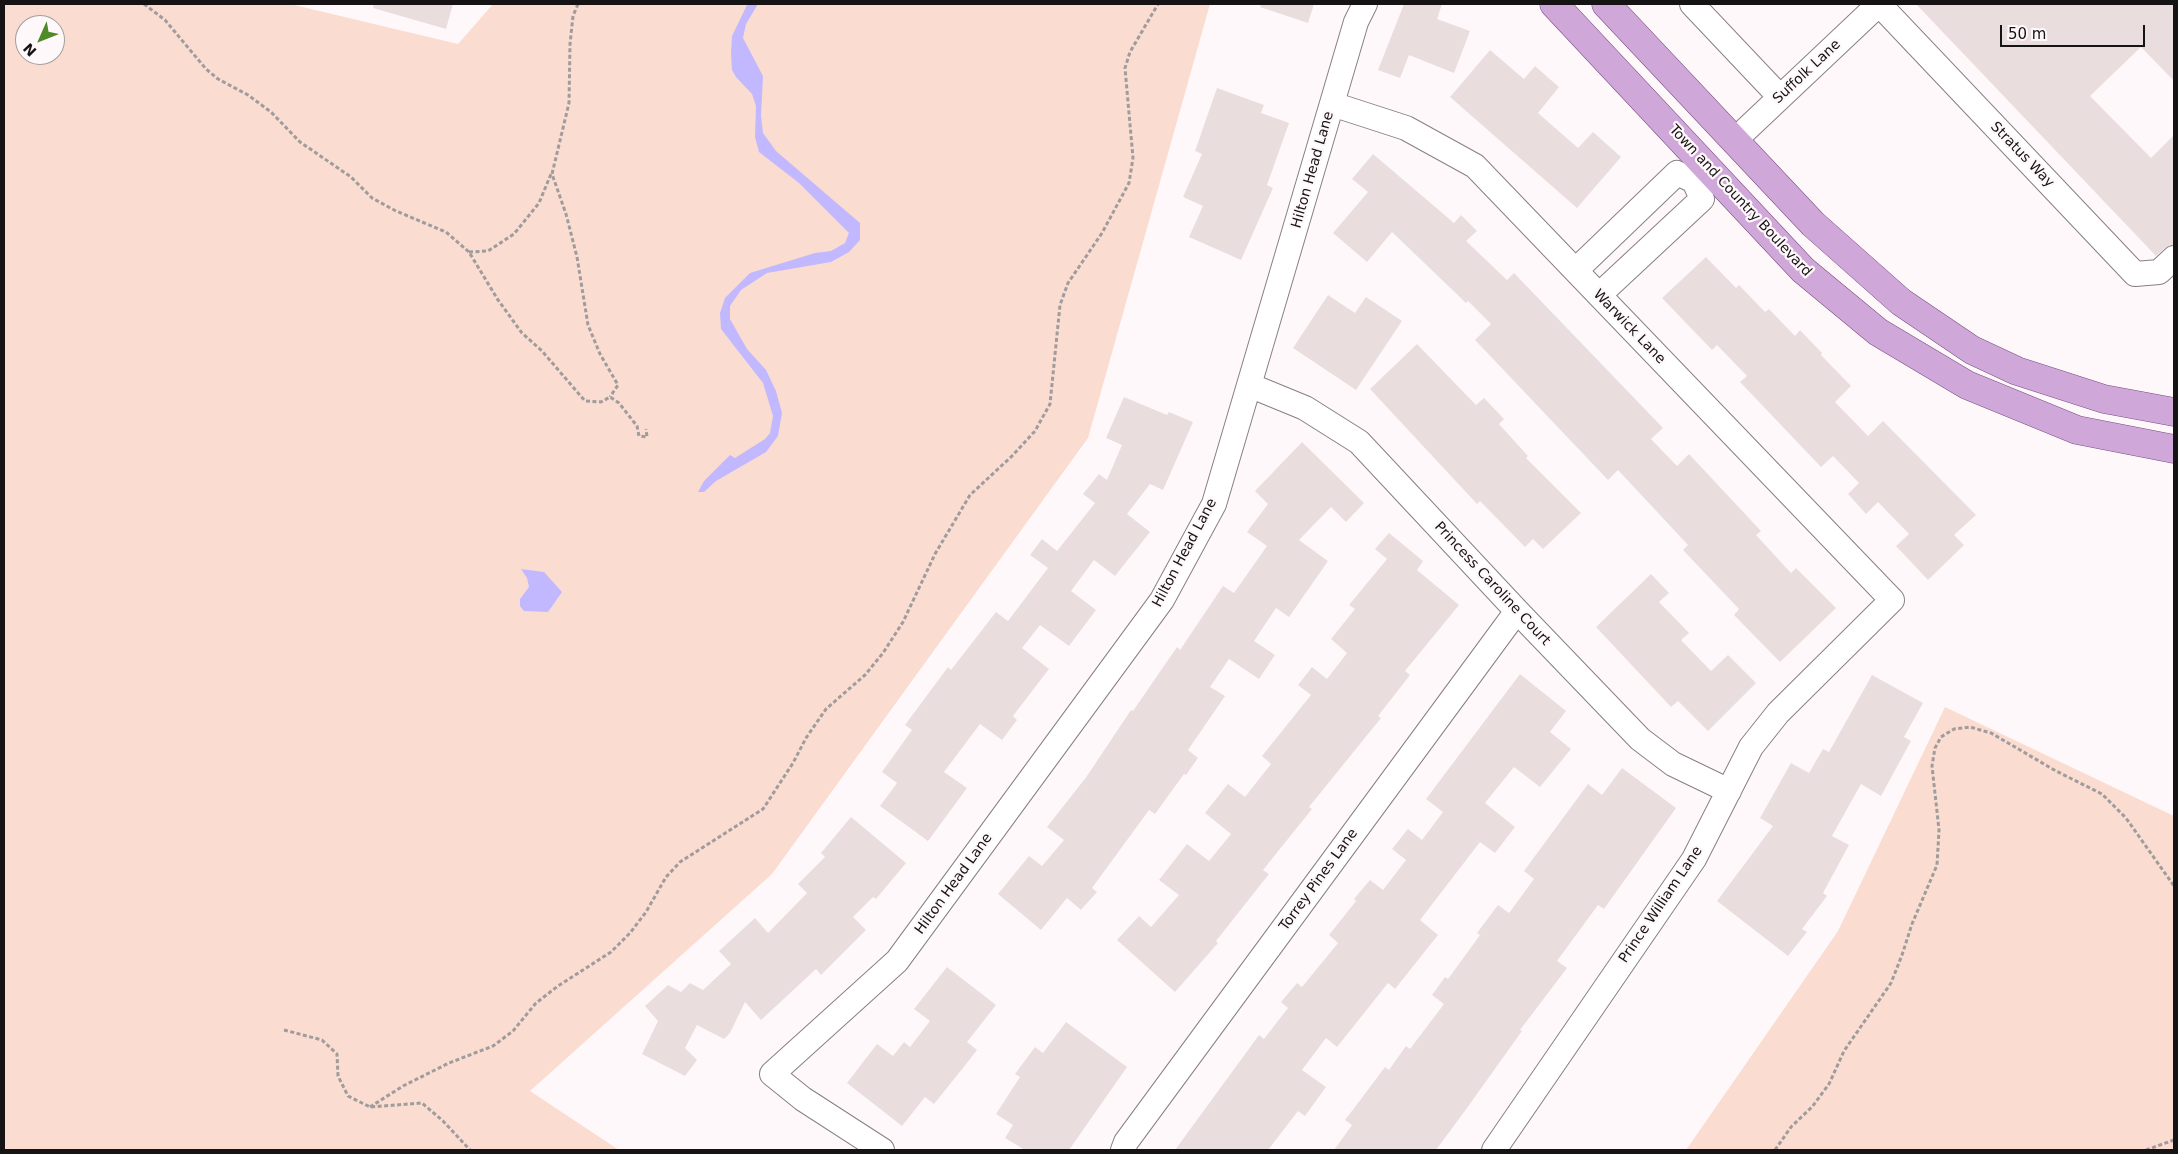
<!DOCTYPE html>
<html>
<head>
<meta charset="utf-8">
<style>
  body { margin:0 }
  #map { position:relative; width:2178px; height:1154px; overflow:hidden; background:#fff8fb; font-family:"DejaVu Sans",sans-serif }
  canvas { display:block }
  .frame { position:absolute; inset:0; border:5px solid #161314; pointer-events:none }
  .north { position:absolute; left:15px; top:15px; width:50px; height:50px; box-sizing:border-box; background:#fff8fb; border:1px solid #a29c9f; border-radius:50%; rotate:226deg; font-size:14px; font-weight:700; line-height:20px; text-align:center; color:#161314 }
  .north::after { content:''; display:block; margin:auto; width:18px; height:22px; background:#4e8a28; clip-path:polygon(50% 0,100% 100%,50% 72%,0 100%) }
  .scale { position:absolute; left:2000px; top:25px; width:145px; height:22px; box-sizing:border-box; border:2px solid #161314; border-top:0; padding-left:6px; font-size:15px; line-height:18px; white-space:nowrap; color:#161314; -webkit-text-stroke:4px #fff8fb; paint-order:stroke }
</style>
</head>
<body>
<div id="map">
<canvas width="2178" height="1154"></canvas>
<div class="frame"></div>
<div class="north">N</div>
<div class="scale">50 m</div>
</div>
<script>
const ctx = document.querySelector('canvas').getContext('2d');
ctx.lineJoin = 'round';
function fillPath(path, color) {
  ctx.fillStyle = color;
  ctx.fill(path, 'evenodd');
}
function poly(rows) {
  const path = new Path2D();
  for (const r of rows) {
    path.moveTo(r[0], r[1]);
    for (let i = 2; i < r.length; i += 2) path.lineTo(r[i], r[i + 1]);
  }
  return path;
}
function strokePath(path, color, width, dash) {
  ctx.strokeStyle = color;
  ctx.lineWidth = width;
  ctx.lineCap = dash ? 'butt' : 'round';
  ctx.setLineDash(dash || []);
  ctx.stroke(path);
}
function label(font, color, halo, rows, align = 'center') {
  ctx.font = font + ' "DejaVu Sans",sans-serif';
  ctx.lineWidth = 4.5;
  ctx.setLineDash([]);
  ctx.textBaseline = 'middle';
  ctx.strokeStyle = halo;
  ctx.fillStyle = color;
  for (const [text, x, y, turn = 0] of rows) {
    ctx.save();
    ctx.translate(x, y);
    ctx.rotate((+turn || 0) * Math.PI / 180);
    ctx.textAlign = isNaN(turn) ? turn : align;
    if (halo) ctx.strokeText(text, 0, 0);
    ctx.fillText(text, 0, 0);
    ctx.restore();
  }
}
const green = poly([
  [4,4,290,4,458,44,493,4,1210,4,1088,438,772,874,530,1091,619,1150,4,1150],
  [25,25,55,25,55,55,25,55],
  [1945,707,2174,816,2174,1150,1686,1150,1838,931]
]);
const water = poly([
  [758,4,746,24,743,38,763,76,761,116,763,133,776,151,860,223,860,240,849,252,831,262,767,273,741,290,730,306,730,319,747,349,766,370,776,391,782,413,778,436,766,452,716,481,704,492,698,492,704,481,730,455,735,458,765,439,770,433,773,416,763,383,721,329,720,313,725,298,750,273,815,253,831,251,845,243,849,233,799,183,759,152,755,137,756,106,752,94,736,77,732,70,731,53,732,36,747,5],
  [521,569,544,572,562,592,548,612,524,611,520,606,520,599,529,587,527,578]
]);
const building = poly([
  [374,4,453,4,446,29,373,8],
  [1261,4,1314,4,1308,23,1260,7],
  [1404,4,1442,4,1437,19,1470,31,1454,73,1409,55,1400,78,1378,70],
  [1916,4,2174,4,2174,81,2141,47,2090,96,2151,158,2174,135,2174,245,2165,248,2156,256],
  [1490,50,1524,79,1535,66,1559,87,1538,113,1578,148,1593,132,1621,157,1577,208,1450,97],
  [1217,88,1264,105,1261,113,1289,123,1267,185,1273,188,1241,260,1189,237,1203,206,1183,197,1202,154,1195,151],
  [1373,154,1454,223,1461,215,1477,231,1466,241,1507,280,1514,273,1663,428,1651,439,1677,466,1689,454,1761,531,1756,535,1791,573,1796,568,1836,608,1780,662,1734,615,1739,609,1683,550,1688,545,1618,470,1608,480,1475,340,1491,324,1468,301,1466,303,1392,232,1367,262,1333,233,1368,192,1352,179],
  [1706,257,1736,288,1739,285,1765,312,1769,309,1795,336,1800,330,1822,353,1821,355,1851,386,1835,402,1868,436,1883,421,1976,515,1954,535,1964,545,1928,580,1896,546,1909,534,1878,502,1866,514,1848,494,1859,483,1833,456,1821,467,1740,382,1747,376,1717,345,1712,350,1662,298],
  [1328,295,1355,313,1366,297,1402,321,1356,390,1293,348],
  [1417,344,1476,405,1484,398,1504,419,1499,424,1528,456,1526,458,1581,513,1543,549,1533,539,1525,547,1480,501,1477,504,1370,389],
  [1124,397,1167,415,1169,412,1193,422,1163,490,1150,484,1127,514,1150,532,1115,576,1094,560,1071,591,1096,610,1069,646,1040,625,1022,648,1049,669,1013,716,1017,720,1002,740,980,724,944,772,967,788,928,841,880,806,897,783,882,772,912,730,905,725,948,667,951,670,996,612,1008,621,1048,568,1030,555,1042,539,1057,551,1095,503,1083,494,1099,474,1107,480,1122,445,1106,438],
  [1302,442,1364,503,1346,522,1331,507,1299,540,1328,561,1289,617,1276,608,1254,641,1275,655,1259,679,1229,659,1210,687,1225,696,1188,750,1198,758,1186,775,1184,774,1155,814,1149,810,1092,888,1097,892,1081,910,1067,898,1041,930,998,894,1029,856,1042,866,1064,840,1047,827,1087,776,1131,710,1133,711,1177,647,1180,650,1223,586,1234,593,1267,546,1247,532,1268,504,1255,491],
  [1389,533,1423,561,1417,570,1459,605,1405,671,1410,675,1378,716,1381,718,1309,807,1312,809,1263,870,1269,874,1216,941,1218,943,1175,992,1117,940,1139,916,1151,927,1179,895,1159,880,1187,844,1209,861,1231,834,1205,813,1228,784,1245,797,1271,764,1262,756,1311,695,1298,685,1312,667,1327,679,1347,653,1331,639,1355,609,1349,605,1387,559,1375,549],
  [1651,574,1669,593,1659,602,1689,633,1681,640,1711,671,1728,655,1756,683,1708,731,1678,701,1671,707,1596,627],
  [1520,674,1566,711,1550,732,1571,749,1540,787,1514,767,1485,803,1515,827,1495,853,1480,842,1420,920,1438,935,1395,989,1388,983,1337,1047,1326,1038,1302,1070,1326,1087,1305,1116,1298,1111,1268,1150,1175,1150,1259,1035,1264,1039,1288,1008,1281,1002,1297,983,1302,987,1338,943,1329,935,1356,901,1354,899,1370,880,1383,890,1406,860,1392,849,1408,829,1422,840,1443,812,1426,799],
  [1872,675,1923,703,1904,737,1911,741,1881,796,1861,784,1832,836,1849,845,1823,893,1827,896,1802,929,1807,932,1788,956,1717,901,1773,826,1760,818,1791,763,1809,773,1823,749,1829,752],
  [1622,768,1676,808,1604,909,1598,905,1557,961,1567,968,1520,1030,1522,1031,1467,1108,1436,1150,1334,1150,1352,1125,1345,1120,1358,1103,1385,1067,1389,1070,1406,1046,1410,1049,1444,1004,1432,995,1445,977,1448,979,1480,935,1477,933,1498,905,1509,913,1534,879,1524,871,1588,784,1602,795],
  [851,817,906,863,876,899,873,897,853,917,866,930,821,975,816,969,761,1020,745,1002,730,1033,724,1039,697,1025,685,1048,697,1060,685,1076,642,1054,658,1021,645,1006,668,985,681,992,690,983,703,990,731,964,719,951,755,918,768,933,807,893,798,884,825,857,821,853],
  [947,967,996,1005,967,1042,977,1050,963,1068,934,1104,925,1097,902,1126,847,1083,877,1044,893,1056,904,1042,910,1047,930,1021,914,1009],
  [1066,1022,1127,1067,1069,1150,1025,1150,1005,1138,1013,1125,996,1114,1020,1077,1015,1074,1035,1047,1043,1053]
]);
const path = poly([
  [144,4,165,20,206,69,218,79,248,95,271,112,300,142,351,177,372,198,396,211,446,232,469,252,498,300,522,333,542,351,585,401,601,402,610,397,619,403,637,426,639,436,647,437,646,429],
  [578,4,573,16,570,44,569,103,552,174,566,214,577,257,588,325,600,354,618,385,610,397],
  [469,252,488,251,514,234,539,203,551,174],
  [284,1030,322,1040,337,1054,338,1076,348,1096,370,1107,422,1103,443,1121,470,1150],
  [370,1107,403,1086,449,1063,493,1046,513,1031,536,1003,558,986,611,952,630,933,646,912,666,877,680,862,763,809,793,763,806,738,826,709,865,675,883,653,903,622,935,554,970,495,1012,456,1035,431,1050,404,1060,305,1068,283,1102,233,1129,183,1133,158,1125,68,1130,52,1158,4],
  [1775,1150,1791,1127,1812,1107,1829,1084,1844,1051,1891,983,1902,955,1912,924,1937,865,1939,830,1932,766,1935,748,1941,737,1954,729,1970,727,1991,733,2056,771,2102,794,2126,818,2174,886],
  [2146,1150,2174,1140]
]);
const minor = poly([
  [1692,4,1780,97],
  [1879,4,2135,274,2159,272,2174,258],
  [1332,104,1406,128,1475,166,1892,600,1778,713,1751,747,1694,859,1494,1150],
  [1735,140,1879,4],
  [1576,270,1677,173,1694,181,1702,199,1599,295],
  [1249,385,1305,408,1359,442,1517,611,1640,739,1673,764,1729,791],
  [882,1150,803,1099,772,1074,897,961,1162,600,1214,504,1356,22,1365,4],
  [1123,1150,1126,1142,1517,611]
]);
const major = poly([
  [1554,4,1803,270,1878,332,1967,385,2077,430,2174,449],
  [1606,4,1813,224,1901,302,1972,350,2017,371,2104,399,2174,412]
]);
const streetNames = [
  ["Suffolk Lane",1807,72,-43],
  ["Stratus Way",2022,155,46],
  ["Hilton Head Lane",1313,170,-74],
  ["Town and Country Boulevard",1740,201,47],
  ["Warwick Lane",1629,327,46],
  ["Hilton Head Lane",1185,553,-62],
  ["Princess Caroline Court",1492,584,47],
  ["Torrey Pines Lane",1319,880,-54],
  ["Hilton Head Lane",954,884,-54],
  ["Prince William Lane",1661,905,-56]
];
fillPath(green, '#faddd0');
fillPath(water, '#c2b8ff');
fillPath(building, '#eadddd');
strokePath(minor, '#897f84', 26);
strokePath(major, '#794e83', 29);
strokePath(path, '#a09b9d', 3, [4, 2.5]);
strokePath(minor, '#fff', 24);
strokePath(major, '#cfa8d9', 28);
label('14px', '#161314', '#fff8fb', streetNames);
</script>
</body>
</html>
